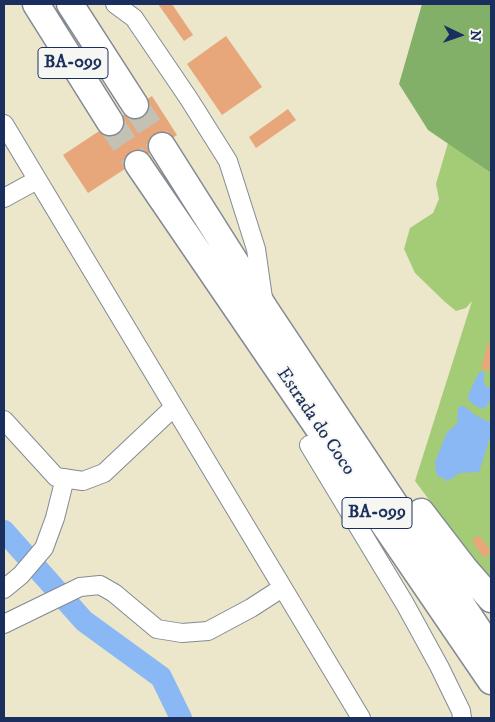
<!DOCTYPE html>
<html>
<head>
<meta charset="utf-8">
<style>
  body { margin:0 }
  #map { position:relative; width:495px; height:722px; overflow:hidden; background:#ece6ca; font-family:"IM FELL DW Pica",serif }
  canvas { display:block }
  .frame { position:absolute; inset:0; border:5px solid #1b2f5e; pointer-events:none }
  .north { position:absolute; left:435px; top:10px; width:50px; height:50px; -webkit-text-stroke:4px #f6f6f2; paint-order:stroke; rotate:93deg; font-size:14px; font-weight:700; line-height:20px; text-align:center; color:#1b2f5e }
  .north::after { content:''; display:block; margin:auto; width:18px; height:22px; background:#1b2f5e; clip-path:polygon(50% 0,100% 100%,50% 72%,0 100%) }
</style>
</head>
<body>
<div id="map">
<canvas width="495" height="722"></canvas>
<div class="frame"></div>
<div class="north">N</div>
</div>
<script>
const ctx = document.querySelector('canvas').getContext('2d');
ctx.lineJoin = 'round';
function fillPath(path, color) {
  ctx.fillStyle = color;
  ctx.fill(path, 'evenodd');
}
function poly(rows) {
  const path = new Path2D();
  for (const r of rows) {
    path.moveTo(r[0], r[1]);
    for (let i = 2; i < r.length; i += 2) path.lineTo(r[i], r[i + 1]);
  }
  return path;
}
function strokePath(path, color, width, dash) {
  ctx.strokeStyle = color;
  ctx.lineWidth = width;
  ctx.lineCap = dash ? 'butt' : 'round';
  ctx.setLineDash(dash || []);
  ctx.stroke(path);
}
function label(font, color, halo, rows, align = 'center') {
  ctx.font = font + ' "IM FELL DW Pica",serif';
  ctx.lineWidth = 4;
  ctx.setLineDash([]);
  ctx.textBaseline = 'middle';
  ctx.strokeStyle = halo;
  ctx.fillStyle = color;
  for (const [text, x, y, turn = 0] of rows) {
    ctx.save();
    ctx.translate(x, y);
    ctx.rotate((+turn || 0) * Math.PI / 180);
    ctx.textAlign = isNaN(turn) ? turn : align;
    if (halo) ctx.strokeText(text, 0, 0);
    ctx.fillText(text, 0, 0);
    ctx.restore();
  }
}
const green = poly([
  [448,143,491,173,491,582,415,481,472,301,466,308,456,311,445,302,415,273,404,249,410,228,433,213,439,199,436,184]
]);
const forest = poly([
  [422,4,491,4,491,173,428,130,399,84]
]);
const water = poly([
  [482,371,484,373,484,384,487,387,491,388,491,399,486,407,481,409,469,401,468,396,476,378,480,372],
  [460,406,464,406,475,415,491,423,491,434,479,472,459,473,447,482,446,479,439,477,436,473,435,462,447,432,457,424,458,409]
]);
const river = poly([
  [4,531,84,621,161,677,181,718]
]);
const building = poly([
  [158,4,172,4,193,35,184,41],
  [226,36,262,87,222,115,187,64],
  [152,96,177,135,88,193,63,155],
  [288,109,296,120,256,148,249,137],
  [488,343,491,343,491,371,481,369],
  [479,535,491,551,484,558,472,541]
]);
const highwayTunnel = poly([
  [135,105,162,146],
  [110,122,138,164]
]);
const minor = poly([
  [115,4,134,18,189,99,228,161,256,249,263,298],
  [4,124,361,718],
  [4,198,37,180],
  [4,420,56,477,83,481,104,473,174,407],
  [309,445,405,604,439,666,461,711,462,718],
  [4,589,21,575,44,548,55,518,65,478],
  [4,624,80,587,100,585,114,593,157,629,182,633,208,631,251,608,282,588]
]);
const highway = poly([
  [36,4,110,122],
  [70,4,135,105],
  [162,146,265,309,491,649],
  [138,164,491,681],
  [421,512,464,568,491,599]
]);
const shields = [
  [73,63,70],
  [377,513,70]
];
const shieldNames = [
  ["BA-099",73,63],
  ["BA-099",377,513]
];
const streetNames = [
  ["Estrada do Coco",315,422,56]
];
fillPath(green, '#a4cc77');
fillPath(forest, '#83b068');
fillPath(water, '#89b8f4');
strokePath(river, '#89b8f4', 22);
fillPath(building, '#e7a77a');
strokePath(highwayTunnel, '#c2c1b4', 26, [26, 13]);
strokePath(minor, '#848a94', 20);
strokePath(highway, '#848a94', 29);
strokePath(minor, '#fff', 18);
strokePath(highway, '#fff', 26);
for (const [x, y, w] of shields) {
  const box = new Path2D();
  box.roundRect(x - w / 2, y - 15.5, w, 31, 4);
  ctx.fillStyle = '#f6f6f2';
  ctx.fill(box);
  strokePath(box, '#1b2f5e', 1);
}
label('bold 18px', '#1b2f5e', null, shieldNames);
label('19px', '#1b2f5e', '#f6f6f2', streetNames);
</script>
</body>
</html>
